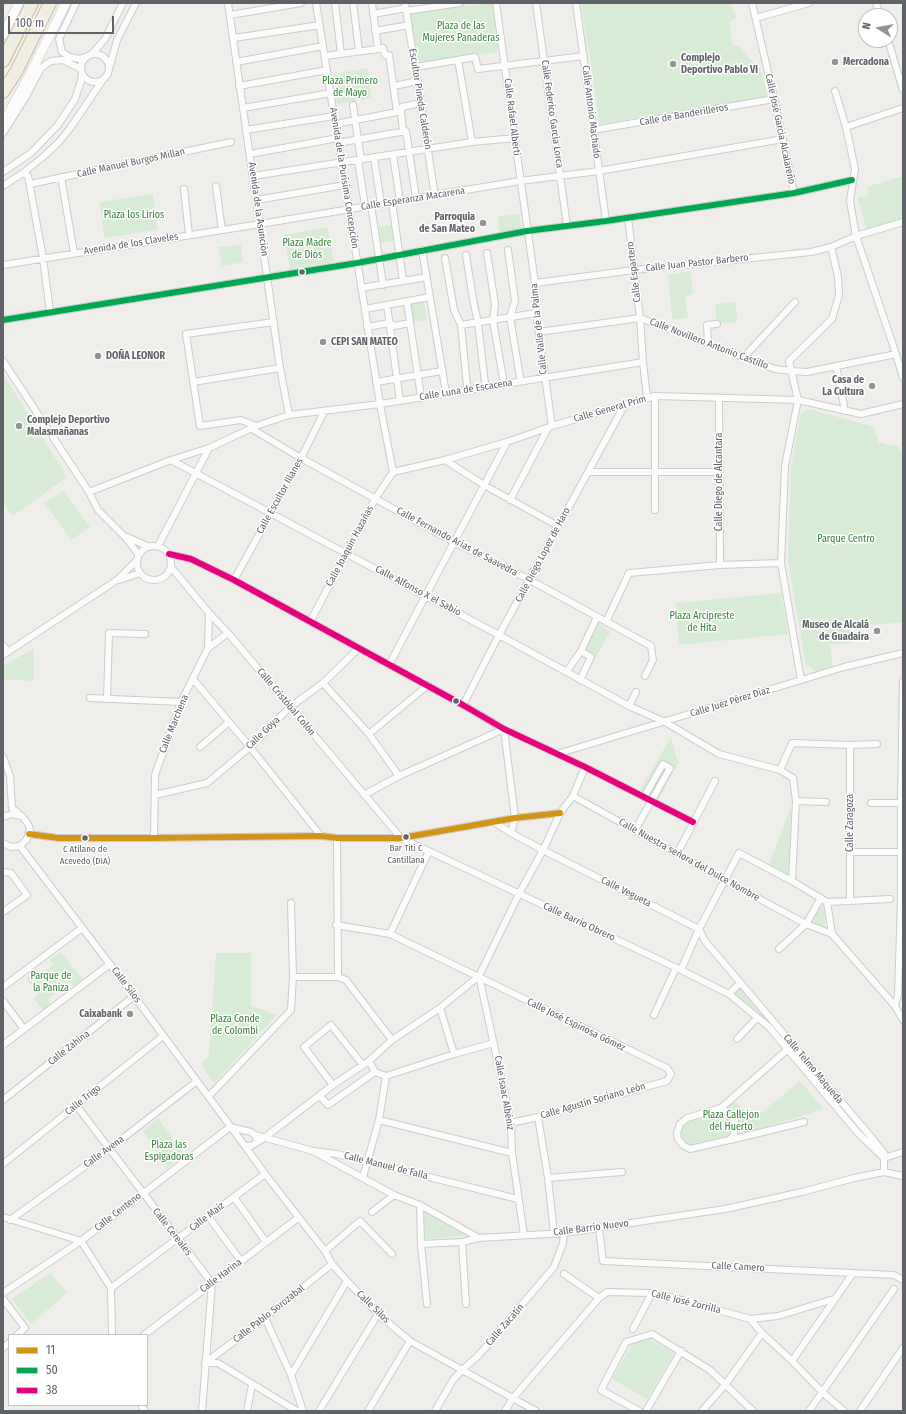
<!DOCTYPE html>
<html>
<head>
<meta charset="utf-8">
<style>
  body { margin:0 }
  #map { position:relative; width:906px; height:1414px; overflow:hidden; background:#efeeea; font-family:"Fira Sans Condensed",sans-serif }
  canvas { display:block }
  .frame { position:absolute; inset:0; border:4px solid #5f6368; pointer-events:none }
  .legend { position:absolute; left:8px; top:1334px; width:140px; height:72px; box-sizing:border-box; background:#fff; border:1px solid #bfc1c3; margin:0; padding:5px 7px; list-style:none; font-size:12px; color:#5f6368 }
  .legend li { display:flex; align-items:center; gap:8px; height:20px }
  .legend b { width:20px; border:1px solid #bfc1c3 }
  .north { position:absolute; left:858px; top:8px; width:40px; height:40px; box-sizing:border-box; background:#fff; border:1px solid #bfc1c3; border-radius:50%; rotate:281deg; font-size:11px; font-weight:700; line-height:16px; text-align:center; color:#5f6368 }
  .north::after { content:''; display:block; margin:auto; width:14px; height:18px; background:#919496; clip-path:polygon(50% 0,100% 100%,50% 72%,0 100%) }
  .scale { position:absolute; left:8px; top:16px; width:106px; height:18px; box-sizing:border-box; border:2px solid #5f6368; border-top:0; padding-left:5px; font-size:12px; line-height:14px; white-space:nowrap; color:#5f6368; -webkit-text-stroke:3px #fff; paint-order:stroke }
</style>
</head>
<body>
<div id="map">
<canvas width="906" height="1414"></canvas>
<div class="frame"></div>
<ul class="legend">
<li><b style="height:5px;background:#d1951a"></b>11</li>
<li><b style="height:5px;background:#00a651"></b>50</li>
<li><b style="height:5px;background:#e5007d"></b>38</li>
</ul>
<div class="north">N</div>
<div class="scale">100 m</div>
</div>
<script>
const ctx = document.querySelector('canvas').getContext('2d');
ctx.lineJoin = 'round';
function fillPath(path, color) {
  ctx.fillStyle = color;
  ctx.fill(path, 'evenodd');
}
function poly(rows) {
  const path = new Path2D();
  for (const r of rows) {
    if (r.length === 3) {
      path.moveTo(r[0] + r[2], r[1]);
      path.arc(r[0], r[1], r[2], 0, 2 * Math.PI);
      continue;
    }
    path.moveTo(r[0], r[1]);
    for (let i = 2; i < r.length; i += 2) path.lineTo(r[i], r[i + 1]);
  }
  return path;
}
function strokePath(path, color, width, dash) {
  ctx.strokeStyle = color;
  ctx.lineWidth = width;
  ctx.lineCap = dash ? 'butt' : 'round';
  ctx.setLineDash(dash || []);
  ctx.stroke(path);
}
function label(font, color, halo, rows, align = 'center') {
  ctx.font = font + ' "Fira Sans Condensed",sans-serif';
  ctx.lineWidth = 3;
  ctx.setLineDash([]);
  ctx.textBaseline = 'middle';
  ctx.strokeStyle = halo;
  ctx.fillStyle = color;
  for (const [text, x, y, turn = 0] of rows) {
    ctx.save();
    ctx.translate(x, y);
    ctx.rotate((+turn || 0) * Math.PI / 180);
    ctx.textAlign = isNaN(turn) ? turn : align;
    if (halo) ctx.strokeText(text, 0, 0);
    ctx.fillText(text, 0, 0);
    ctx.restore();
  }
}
const green = poly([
  [489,3,493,3,498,52,419,62,410,14],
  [581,3,730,3,737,18,729,22,733,46,738,45,761,72,768,97,599,124,589,50,587,47],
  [368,68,371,98,337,104,333,74],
  [903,176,903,218,867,230,858,199,859,197,868,196,867,187],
  [153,194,157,230,104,238,100,202],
  [519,214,522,229,500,234,498,216],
  [393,225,395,241,379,243,376,227],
  [327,227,334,262,290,269,284,235],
  [241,245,243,262,222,266,218,247],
  [690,271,693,294,685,297,688,318,672,319,668,275],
  [424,301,427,320,412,322,408,304],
  [736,302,737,322,717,324,715,304],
  [3,374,67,477,13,516,3,503],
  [809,409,874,427,878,442,899,447,900,450,903,453,903,622,851,627,851,643,830,645,833,667,816,671,806,665,788,561,791,468,801,413],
  [63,491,90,527,71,540,44,503],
  [781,593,788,634,679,645,676,603],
  [598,622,610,632,596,657,585,651],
  [34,648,34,681,3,679,3,666],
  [671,737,678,763,659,799,640,790],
  [791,807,790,845,789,876,769,865],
  [821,903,824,905,825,928,811,922],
  [61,952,83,979,74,986,70,982,48,999,51,1004,43,1011,34,999,38,994,26,979,30,976,34,979,53,965,50,959],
  [216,953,251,953,251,1006,277,1015,214,1083,201,1065,209,1055],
  [741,986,770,1020,768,1025,733,995],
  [800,1081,824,1109,762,1128,688,1145,680,1135,682,1122,735,1102,754,1119],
  [158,1118,184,1155,168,1167,143,1131],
  [424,1212,463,1231,463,1236,425,1239],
  [50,1273,67,1293,31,1324,12,1299],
  [649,1339,674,1353,647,1399,612,1379,632,1344]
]);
const street = poly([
  [76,3,59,39,62,52,70,57,79,59,87,57],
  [228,3,280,368,289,415],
  [316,3,380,404,393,472],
  [335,3,341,54],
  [353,3,359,51],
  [372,3,378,49,383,48,385,55,389,55,397,112,401,111,403,132],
  [405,3,435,196],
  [496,3,535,283,536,313,552,426],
  [536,3,567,226],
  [576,3,606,221],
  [752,3,776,107,794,193],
  [876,3,880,16],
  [406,11,460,3],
  [373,14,406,8],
  [230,15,301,3],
  [756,18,809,3],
  [375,31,409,25],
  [234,38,320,25],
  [888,40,903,90],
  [95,68,14],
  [92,54,105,39,123,3],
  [325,56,378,49],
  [458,60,472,142],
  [236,62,323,46],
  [110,66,117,40,136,3],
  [416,67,475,57,478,69,584,56],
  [239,86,327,70],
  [394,86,418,81],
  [835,91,846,127,855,169,850,201,856,236,896,354,903,378],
  [353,105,361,160],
  [243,108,331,93],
  [335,124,397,112,402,107,416,104],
  [846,127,903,108],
  [246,130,334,116],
  [593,130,774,99],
  [3,133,25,98,41,68,51,61,63,60,81,69],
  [338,143,406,131,416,198],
  [250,154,338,138],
  [393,155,400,201],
  [374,158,381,204],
  [358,160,365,206],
  [3,172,31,153,58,125,75,99,81,81,82,73],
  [23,173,28,176,43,258,50,312],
  [253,176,472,142,515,138],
  [61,177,74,253],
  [30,184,231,142],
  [3,186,23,173,43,157,59,142,71,127,102,81],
  [216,186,222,230],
  [184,189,189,235],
  [256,200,345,185],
  [392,202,403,281],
  [371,205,383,285],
  [628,218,640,318,643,362,647,398],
  [422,250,446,393],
  [508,250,515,301,510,317,520,377],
  [487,253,495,304,493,321,503,378],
  [466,255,473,299,478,323,485,383],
  [445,258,454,310,461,325,467,386],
  [3,265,260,224,520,181,599,171,783,139],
  [535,283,634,270,811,252,831,247,856,236,903,222],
  [361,288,427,277],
  [407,302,421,397],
  [387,305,400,401],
  [365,309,430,297],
  [3,320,357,263,527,231,606,221,794,193,852,180],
  [461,325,536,313],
  [367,327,390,323,394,326,410,323],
  [539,332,640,318,775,369,791,371,807,372,896,354],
  [708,344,707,325,717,324],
  [744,357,795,302],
  [3,361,89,492,98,510,125,537,139,555],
  [836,366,845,411],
  [193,382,280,368],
  [376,382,442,371],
  [719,398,720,565],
  [256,426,241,420,200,426,186,334,274,322],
  [252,429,301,458,454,542,530,580,651,646,653,660,645,676],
  [171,460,499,635,629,706,665,722,719,754,780,770,793,778,796,801,792,881],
  [445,460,484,485,558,526],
  [393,472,445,460,507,442,552,426,655,396,798,400,861,414,903,404],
  [588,472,719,472],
  [89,492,171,460,209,448,256,426,289,415,380,404,643,362],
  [510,500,548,428],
  [655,510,655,396],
  [127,537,149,547],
  [154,563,17],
  [158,546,209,448],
  [169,554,191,559,234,580,463,705,504,729,585,767,693,822],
  [171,567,209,613,228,633,401,838,681,970,729,994,769,1027,858,1133,884,1158],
  [119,580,140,573],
  [234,580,301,458,324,412],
  [310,622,375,499,393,472],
  [606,622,629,573,720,565,781,563],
  [3,645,8,652],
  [208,648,228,633],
  [3,655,117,580,137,560],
  [389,665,507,442],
  [567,671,581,651,597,617],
  [193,679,250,747,321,836],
  [580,680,591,657,581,651],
  [801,680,781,563,785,466,798,400,789,361,832,319,839,295,838,277,831,247],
  [323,683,369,734,399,776],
  [90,698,181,702],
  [107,699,109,633,145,634],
  [463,705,499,635,624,406],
  [629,706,636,692],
  [504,729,515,818,511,833],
  [369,734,428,685],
  [850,745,850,900],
  [200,747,229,722],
  [557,754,844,667,903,653],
  [3,757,10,776,12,808,19,814],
  [780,770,792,743,850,745,877,744],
  [155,795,207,783,250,747,290,707,323,683,359,648],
  [364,795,399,776,504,729],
  [573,796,726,881,806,924,832,934,895,1006,903,1020],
  [796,801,826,802],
  [871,803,901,803],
  [3,817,12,814,22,816,28,824,30,829,27,839,20,846,11,847,3,843],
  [494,822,511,833,543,850,699,929,705,941,872,1138,884,1153],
  [635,830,670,768,663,764,644,797],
  [29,834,58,838,154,838,321,836,337,838,401,838,515,818,560,813],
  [154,838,155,775,181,702,208,648,209,613],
  [337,838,338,977],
  [20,846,134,996,245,1146,265,1174,325,1251,332,1264,347,1281,378,1314,410,1341,536,1411],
  [545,846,560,813,573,796,585,767],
  [850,852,901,852],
  [677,854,715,781],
  [3,872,11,873,27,895,3,912],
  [827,902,832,934],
  [336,925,390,934,667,1068,671,1074,667,1081,538,1117,511,1123],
  [390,934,429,851],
  [779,949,806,924,821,898],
  [681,970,699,929,739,853,792,881,827,902,890,899],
  [479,976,511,1123,512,1153,524,1235],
  [293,977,338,977,346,980,392,1040],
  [3,987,82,928],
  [729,994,740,983],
  [3,1001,24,1029],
  [895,1006,898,995,901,899,901,803,903,681],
  [440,1008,454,1054],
  [654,1015,676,968],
  [737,1039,757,1018],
  [3,1045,110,964],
  [375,1072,386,1076,454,1054,494,1043],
  [333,1085,304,1047,331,1025,362,1064],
  [209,1096,291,1010,293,977,291,903],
  [320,1096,328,1105,375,1072,369,1061],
  [3,1100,134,996],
  [76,1105,212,1283,202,1411],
  [721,1108,731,1114,735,1121,734,1135,729,1140,690,1149,683,1145,678,1139,677,1133,680,1124,687,1118,721,1108,788,1049],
  [538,1117,548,1178,554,1233],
  [379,1120,512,1153],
  [230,1127,251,1132,255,1135,256,1138],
  [255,1135,313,1151,337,1154,368,1162,518,1199],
  [730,1140,804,1122],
  [245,1146,251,1146,264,1138,333,1085,369,1061,392,1040,440,1008,479,976,519,894,543,850],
  [313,1151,394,1195,420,1205,479,1238,564,1233,725,1209,802,1192,854,1178,884,1172],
  [903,1152,884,1158,884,1172,903,1176],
  [3,1164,163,1036],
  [363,1177,379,1120,386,1076],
  [548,1178,622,1172],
  [234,1197,266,1242],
  [420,1205,421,1244,427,1304],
  [372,1212,394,1195],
  [208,1216,241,1261],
  [3,1217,81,1241,111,1288,112,1335],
  [10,1220,109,1149,197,1081],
  [599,1229,603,1261,894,1275,903,1280],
  [462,1242,466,1304],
  [421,1244,462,1242,479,1238],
  [325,1251,360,1221,392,1254],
  [564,1274,599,1298],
  [111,1288,265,1174],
  [3,1293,81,1241,230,1127],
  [3,1299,25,1328,17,1335],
  [265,1318,291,1375,303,1411],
  [750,1319,762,1333,792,1361,823,1393,844,1411],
  [633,1329,652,1293],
  [144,1335,298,1218],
  [3,1348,9,1343],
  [792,1361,853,1273],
  [205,1363,265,1318,332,1264],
  [205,1363,218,1363,297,1411],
  [291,1375,347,1281],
  [141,1405,145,1411],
  [247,1411,252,1385],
  [319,1411,378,1314],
  [368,1411,410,1341],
  [435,1411,453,1380,463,1369,478,1356,554,1267,563,1243,564,1233],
  [505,1411,513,1398,599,1298,607,1292,650,1293,682,1300,750,1319,778,1316,834,1299],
  [639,1411,601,1390,626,1342,652,1334,710,1370,753,1411],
  [646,1411,681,1351],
  [702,1411,725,1385,762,1333],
  [809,1411,894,1289],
  [860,1411,903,1348]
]);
const secondary = poly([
  [3,35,19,3],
  [3,124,29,76,66,3]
]);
const highway = poly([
  [3,61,32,3],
  [3,92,16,72,50,3]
]);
const bus1 = poly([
  [29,834,58,838,154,838,321,836,337,838,401,838,515,818,560,813]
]);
const bus2 = poly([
  [3,320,357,263,527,231,606,221,794,193,852,180]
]);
const bus3 = poly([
  [169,554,191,559,234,580,463,705,504,729,585,767,693,822]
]);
const markers = [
  [835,62,4,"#919496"],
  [673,64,4,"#919496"],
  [483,223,4,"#919496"],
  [302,272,3.5,"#5f6368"],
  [323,342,4,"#919496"],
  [98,356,4,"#919496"],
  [872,386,4,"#919496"],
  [19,426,4,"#919496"],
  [877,631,4,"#919496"],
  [456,701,3.5,"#5f6368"],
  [406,837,3.5,"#5f6368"],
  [85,838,3.5,"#5f6368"],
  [130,1014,4,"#919496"]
];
const busNames = [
  ["Bar Titi C",406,848],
  ["Cantillana",406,860],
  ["C Atilano de",85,849],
  ["Acevedo (DIA)",85,861]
];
const parkNames = [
  ["Plaza de las",461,26],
  ["Mujeres Panaderas",461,38],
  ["Plaza Primero",350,81],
  ["de Mayo",350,93],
  ["Plaza los Lirios",134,215],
  ["Plaza Madre",307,243],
  ["de Dios",307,255],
  ["Parque Centro",846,539],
  ["Plaza Arcipreste",702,616],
  ["de Hita",702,628],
  ["Parque de",51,976],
  ["la Paniza",51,988],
  ["Plaza Conde",235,1019],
  ["de Colombi",235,1031],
  ["Plaza Callejon",731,1115],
  ["del Huerto",731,1127],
  ["Plaza las",169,1145],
  ["Espigadoras",169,1157]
];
const poiNames = [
  ["Complejo",681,58],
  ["Deportivo Pablo VI",681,70],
  ["Mercadona",843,62],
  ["Parroquia",475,217,"right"],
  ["de San Mateo",475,229,"right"],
  ["CEPI SAN MATEO",331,342],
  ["DOÑA LEONOR",106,356],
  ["Casa de",864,380,"right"],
  ["La Cultura",864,392,"right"],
  ["Complejo Deportivo",27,420],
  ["Malasmañanas",27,432],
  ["Museo de Alcalá",869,625,"right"],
  ["de Guadaira",869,637,"right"],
  ["Caixabank",122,1014,"right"]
];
const streetNames = [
  ["Escultor Pineda Calderón",420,99,81],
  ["Calle Antonio Machado",591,112,83],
  ["Calle Federico García Lorca",552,114,82],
  ["Calle de Banderilleros",684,115,-10],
  ["Calle Rafael Alberti",512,117,83],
  ["Calle José García Alcalareño",780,129,78],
  ["Calle Manuel Burgos Millan",131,163,-12],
  ["Avenida de la Purísima Concepción",344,178,81],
  ["Calle Esperanza Macarena",413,199,-9],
  ["Avenida de la Asunción",258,209,82],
  ["Avenida de los Claveles",131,244,-9],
  ["Calle Juan Pastor Barbero",697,263,-6],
  ["Calle Espartero",634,272,-97],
  ["Calle Valle de la Palma",539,329,-96],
  ["Calle Novillero Antonio Castillo",709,344,21],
  ["Calle Luna de Escacena",466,390,-9],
  ["Calle General Prim",610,409,-16],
  ["Calle Diego de Alcantara",719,482,-90],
  ["Calle Escultor Illanes",280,496,-61],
  ["Calle Fernando Arias de Saavedra",457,542,28],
  ["Calle Joaquín Hazañas",350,546,-62],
  ["Calle Diego Lopez de Haro",543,555,-62],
  ["Calle Alfonso X el Sabio",418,591,28],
  ["Calle Cristóbal Colón",286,702,50],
  ["Calle Juez Pérez Díaz",730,702,-17],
  ["Calle Marchena",174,724,-68],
  ["Calle Goya",263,733,-44],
  ["Calle Zaragoza",850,823,-90],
  ["Calle Nuestra señora del Dulce Nombre",689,860,29],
  ["Calle Vegueta",626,892,27],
  ["Calle Barrio Obrero",579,922,25],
  ["Calle Silos",126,985,53],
  ["Calle José Espinosa Gómez",576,1025,26],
  ["Calle Zahina",69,1048,-38],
  ["Calle Telmo Maqueda",813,1069,50],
  ["Calle Isaac Albéniz",504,1093,80],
  ["Calle Trigo",83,1100,-39],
  ["Calle Agustín Soriano León",593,1101,-16],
  ["Calle Avena",104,1152,-36],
  ["Calle Manuel de Falla",386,1166,14],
  ["Calle Centeno",118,1212,-38],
  ["Calle Maiz",207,1217,-37],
  ["Calle Barrio Nuevo",591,1228,-7],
  ["Calle Cereales",172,1232,52],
  ["Calle Camero",738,1267,3],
  ["Calle Harina",221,1276,-37],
  ["Calle José Zorrilla",686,1302,14],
  ["Calle Silos",373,1307,44],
  ["Calle Pablo Sorozabal",269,1314,-38],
  ["Calle Zacatín",505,1325,-49]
];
fillPath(green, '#d8ebd6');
strokePath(street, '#cbcccc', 8);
strokePath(secondary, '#cacacb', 10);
strokePath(highway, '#c8b996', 14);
strokePath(street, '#fdfcfc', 6);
strokePath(secondary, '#fdfcfc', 9);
strokePath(highway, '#f0ede3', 12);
strokePath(bus1, '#d1951a', 6);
strokePath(bus2, '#00a651', 6);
strokePath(bus3, '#e5007d', 6);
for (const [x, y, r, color] of markers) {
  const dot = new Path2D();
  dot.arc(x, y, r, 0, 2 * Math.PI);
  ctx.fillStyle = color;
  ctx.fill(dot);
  strokePath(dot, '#fff', 1.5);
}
label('9px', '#5f6368', '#fff', busNames);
label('10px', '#348238', '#fff', parkNames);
label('bold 10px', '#5f6368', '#fff', poiNames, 'left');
label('10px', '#5f6368', '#fff', streetNames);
</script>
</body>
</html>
